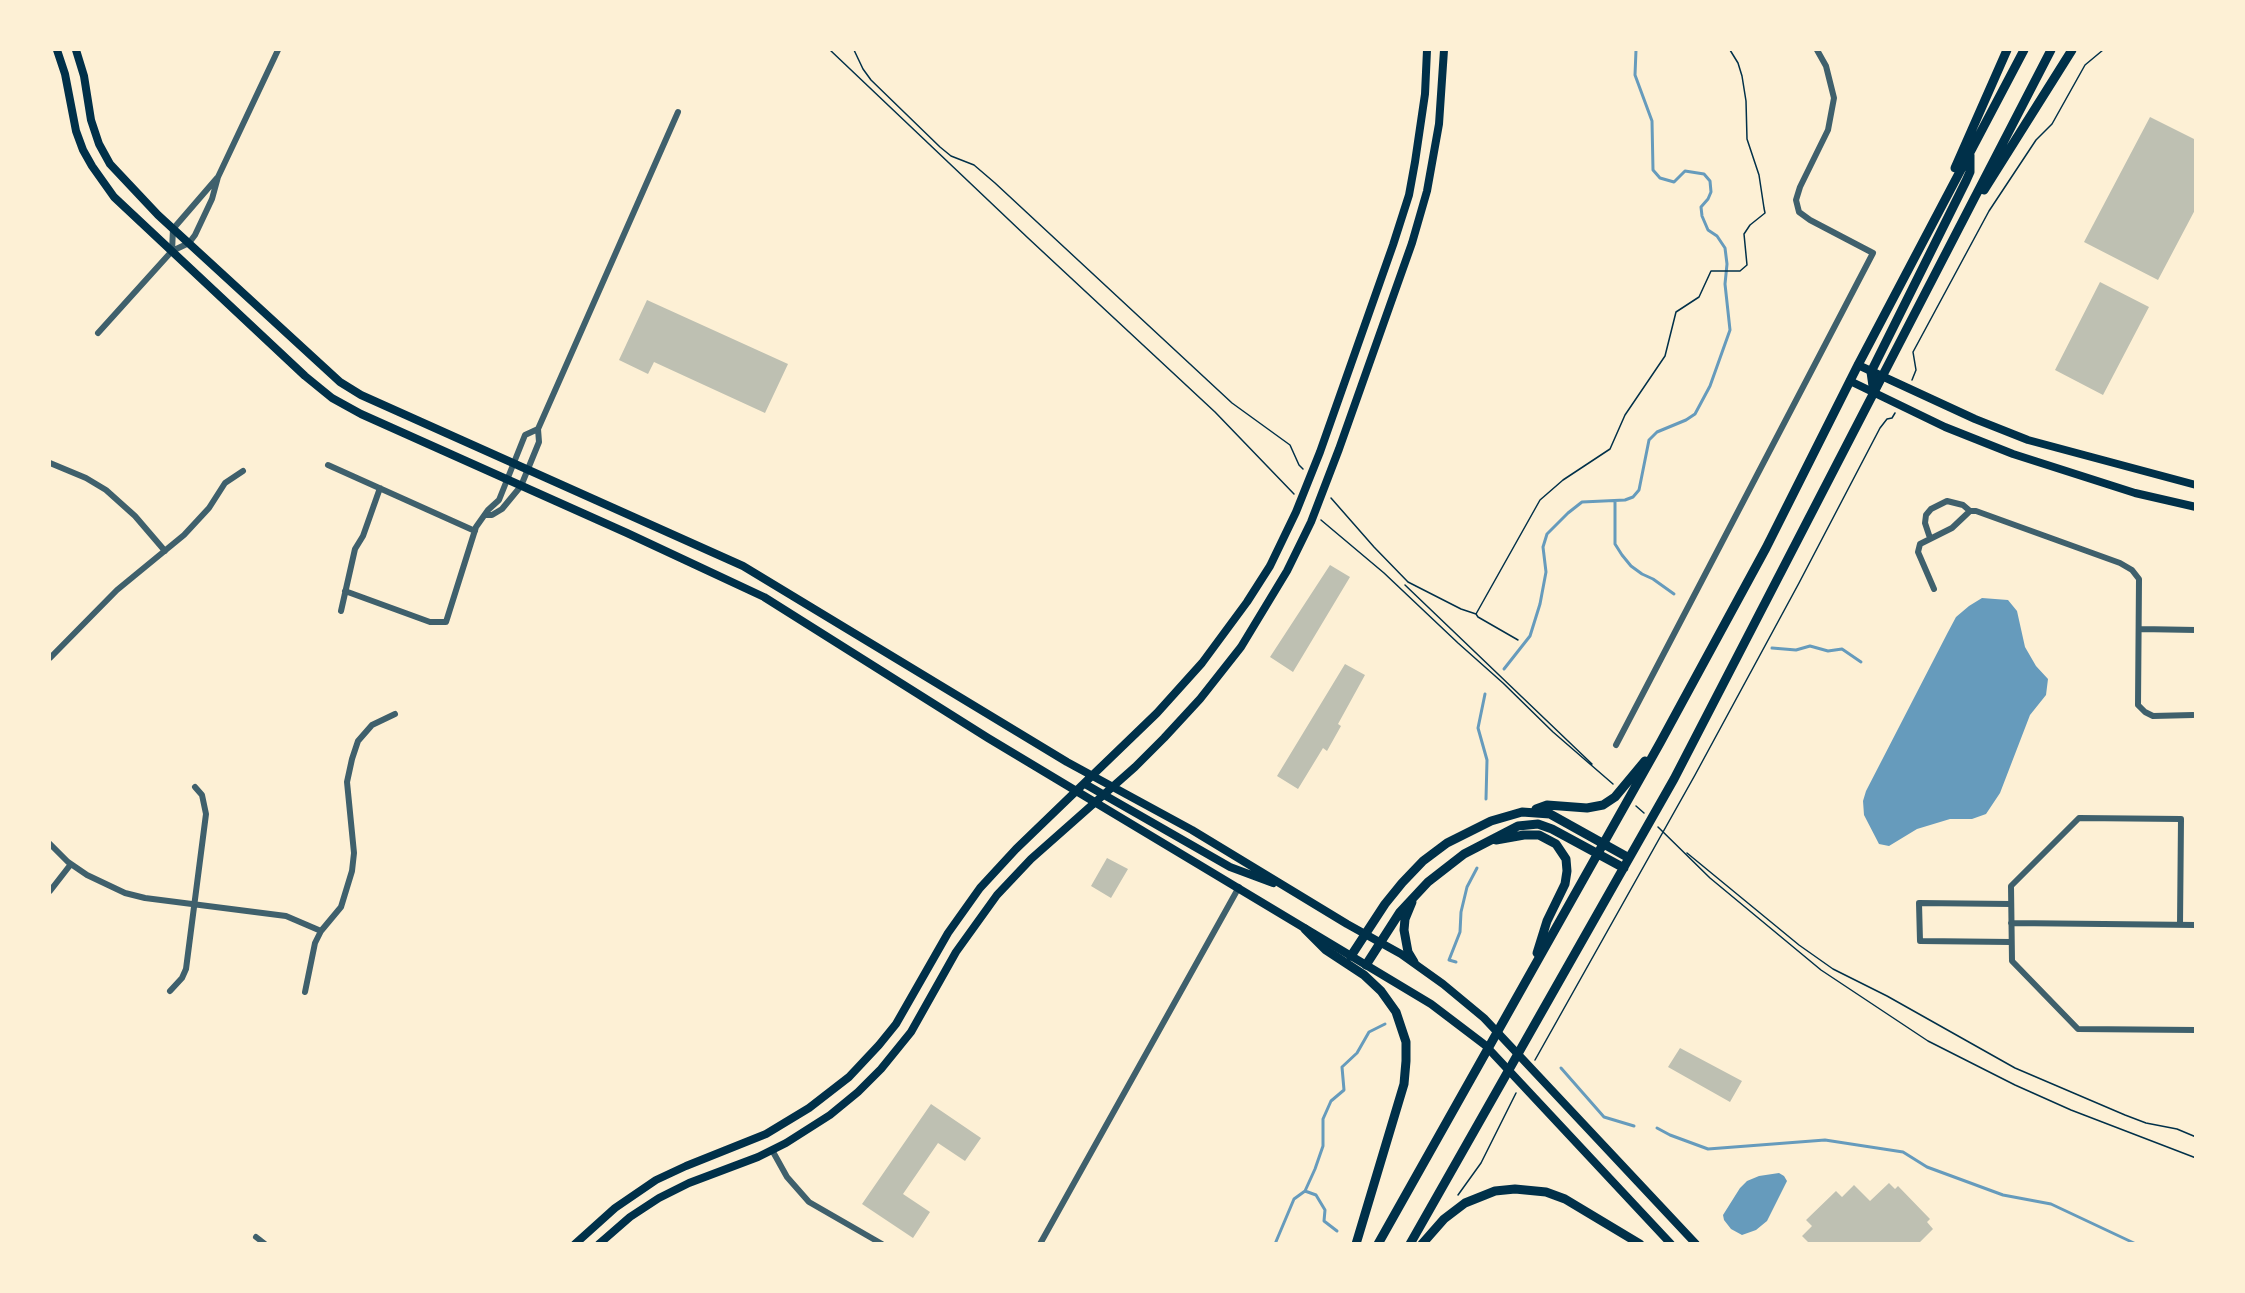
<!DOCTYPE html>
<html>
<head>
<meta charset="utf-8">
<style>
  body { margin:0 }
  #map { position:relative; width:2245px; height:1293px; overflow:hidden; background:#fdf0d5; font-family:"Asap Condensed",sans-serif }
  canvas { display:block }
  .frame { position:absolute; inset:0; border:51px solid #fdf0d5; pointer-events:none }
</style>
</head>
<body>
<div id="map">
<canvas width="2245" height="1293"></canvas>
<div class="frame"></div>
</div>
<script>
const ctx = document.querySelector('canvas').getContext('2d');
ctx.lineJoin = 'round';
function fillPath(path, color) {
  ctx.fillStyle = color;
  ctx.fill(path, 'evenodd');
}
function poly(rows) {
  const path = new Path2D();
  for (const r of rows) {
    path.moveTo(r[0], r[1]);
    for (let i = 2; i < r.length; i += 2) path.lineTo(r[i], r[i + 1]);
  }
  return path;
}
function strokePath(path, color, width, dash) {
  ctx.strokeStyle = color;
  ctx.lineWidth = width;
  ctx.lineCap = dash ? 'butt' : 'round';
  ctx.setLineDash(dash || []);
  ctx.stroke(path);
}
const water = poly([
  [1982,598,2008,600,2017,611,2025,647,2036,666,2048,679,2046,695,2030,715,2000,793,1986,814,1972,819,1950,819,1917,829,1889,846,1879,844,1864,815,1863,801,1866,791,1948,632,1956,617,1969,606],
  [1779,1173,1784,1176,1787,1181,1767,1221,1756,1230,1742,1235,1731,1229,1724,1220,1723,1215,1740,1188,1747,1181,1759,1176]
]);
const stream = poly([
  [1615,502,1615,544,1622,555,1631,566,1642,574,1653,579,1674,594],
  [1772,648,1796,650,1810,646,1828,651,1842,649,1861,662],
  [1504,669,1530,636,1540,604,1546,572,1543,547,1547,534,1568,513,1582,502,1625,500,1633,497,1639,490,1649,440,1657,432,1686,420,1695,414,1710,386,1730,330,1725,284,1727,264,1725,248,1717,236,1708,230,1702,216,1701,207,1708,199,1711,192,1710,181,1704,174,1685,171,1674,182,1660,178,1653,170,1652,121,1635,75,1636,50],
  [1485,694,1478,728,1487,760,1486,799],
  [1456,962,1449,960,1460,932,1461,912,1467,887,1477,868],
  [1561,1068,1604,1117,1634,1126],
  [1657,1128,1670,1135,1708,1149,1825,1140,1903,1152,1927,1167,2003,1195,2051,1204,2136,1244],
  [1305,1191,1316,1195,1325,1210,1324,1221,1337,1231],
  [1275,1244,1294,1199,1305,1191,1315,1169,1323,1146,1323,1119,1331,1101,1344,1090,1342,1067,1357,1053,1369,1032,1385,1024]
]);
const building = poly([
  [2150,117,2196,140,2196,208,2158,280,2084,242],
  [2100,282,2149,307,2103,395,2055,370],
  [647,300,788,364,765,413,654,362,648,374,619,360],
  [1330,565,1350,577,1293,672,1270,657],
  [1345,664,1365,675,1338,724,1341,726,1327,751,1323,748,1298,789,1277,776],
  [1107,858,1128,869,1111,898,1091,886],
  [1680,1048,1742,1081,1730,1102,1668,1067],
  [931,1104,981,1138,965,1161,938,1143,903,1194,930,1212,913,1238,862,1204],
  [1889,1183,1895,1189,1898,1186,1930,1219,1927,1222,1933,1229,1918,1244,1810,1244,1802,1236,1812,1226,1806,1220,1836,1191,1842,1197,1854,1185,1870,1201]
]);
const path = poly([
  [830,50,1028,238,1215,412,1294,494],
  [854,50,863,69,871,80,940,147,951,156,974,165,995,183,1232,403,1290,445,1299,465,1303,469],
  [1912,380,1916,370,1913,352,1989,211,2036,140,2052,124,2085,65,2103,50],
  [1331,498,1374,547,1408,582,1461,609,1476,614,1478,617,1518,640],
  [1321,520,1384,573,1458,643,1503,683,1553,732,1613,784],
  [1405,585,1592,764],
  [1476,614,1540,500,1563,480,1610,449,1625,415,1665,356,1676,312,1699,297,1711,271,1740,271,1747,265,1744,234,1750,225,1765,213,1764,208,1759,175,1747,139,1746,101,1742,76,1738,63,1730,50],
  [1636,806,1644,813],
  [1658,827,1710,878,1821,970,1928,1041,2015,1085,2071,1110,2196,1158],
  [1687,853,1799,945,1833,969,1887,996,2015,1068,2125,1115,2146,1123,2177,1129,2196,1137],
  [1535,1060,1695,775,1799,583,1880,428,1887,419,1892,418,1895,413],
  [1458,1195,1481,1163,1516,1093]
]);
const minor = poly([
  [172,251,173,229,217,178],
  [98,333,172,251,189,243,195,235,212,199,218,177,278,50],
  [50,463,86,478,106,490,135,516,165,551],
  [328,465,475,531],
  [486,515,492,515,502,509,521,486,539,442,538,429,678,112],
  [1930,538,1925,523,1926,515,1931,509,1947,501,1963,505,1970,511],
  [1934,589,1918,552,1920,544,1952,528,1970,511,1976,511,2120,563,2132,570,2139,579,2138,705,2145,712,2153,716,2193,715],
  [345,591,430,622,446,622,476,527,488,510,499,500,525,435,538,429],
  [341,611,355,549,363,536,380,488],
  [2140,629,2196,630],
  [50,658,117,590,184,535,209,508,225,483,243,471],
  [1616,745,1873,253,1810,220,1799,212,1796,200,1800,187,1828,130,1834,98,1826,66,1817,50],
  [50,844,68,862,87,875,125,893,145,898,286,916,321,931],
  [50,891,71,864],
  [2011,923,2196,925],
  [2180,925,2181,819,2079,818,2011,886,2012,961,2078,1029,2196,1030],
  [2011,942,1920,941,1919,903,2011,904],
  [170,991,182,978,186,969,206,814,202,795,195,787],
  [305,992,315,943,321,931,341,907,352,871,354,853,347,782,352,759,358,741,372,725,395,714],
  [772,1150,787,1177,809,1202,882,1244],
  [256,1237,265,1244],
  [1040,1244,1239,887]
]);
const secondary = poly([
  [57,50,65,74,76,131,83,150,92,166,114,197,305,376,332,398,361,414,627,533,764,597,988,738,1431,1004,1485,1045,1671,1244],
  [76,50,84,76,91,120,99,144,110,164,158,215,340,382,361,395,743,566,1067,762,1192,830,1347,924,1401,954,1443,984,1484,1018,1696,1244],
  [1858,365,1975,419,2028,440,2196,485],
  [1850,381,1945,427,2013,454,2135,493,2196,507],
  [1085,784,1230,867,1273,883],
  [575,1244,615,1208,656,1180,686,1166,766,1134,809,1108,849,1077,879,1045,896,1024,948,933,980,888,1016,849,1157,713,1202,663,1247,602,1270,566,1296,512,1320,452,1393,245,1409,195,1415,162,1425,94,1427,50],
  [599,1244,630,1217,659,1198,689,1183,758,1157,786,1143,830,1115,858,1092,881,1069,911,1032,956,952,997,895,1031,859,1135,767,1164,738,1200,699,1241,647,1287,571,1311,522,1339,449,1412,243,1427,191,1439,124,1444,50]
]);
const trunk = poly([
  [1955,168,2007,50],
  [1984,190,2072,50],
  [1874,393,1871,372,1966,181,1970,172,1970,155],
  [1536,809,1547,805,1587,808,1603,805,1615,797,1645,761],
  [1496,840,1524,835,1539,835,1556,844,1566,859,1567,871,1565,884,1547,921,1537,953],
  [1412,902,1405,919,1404,930,1408,952,1414,962],
  [1305,929,1326,950,1364,975,1381,991,1396,1012,1406,1042,1406,1061,1404,1084,1356,1244],
  [1351,956,1385,904,1402,883,1423,861,1447,843,1491,821,1522,812,1550,814,1629,858],
  [1366,965,1400,912,1428,882,1464,854,1518,826,1538,824,1552,829,1624,868],
  [1378,1244,1660,743,1766,548,1858,365,2024,50],
  [1410,1244,1674,779,2051,50],
  [1422,1244,1444,1219,1465,1203,1495,1191,1515,1189,1546,1192,1565,1199,1640,1244]
]);
fillPath(water, '#669bbc');
strokePath(stream, '#669bbc', 3);
fillPath(building, '#bec0b2');
strokePath(path, '#003049', 1.5);
strokePath(minor, '#3f606c', 6);
strokePath(secondary, '#003049', 8);
strokePath(trunk, '#003049', 9);
</script>
</body>
</html>
